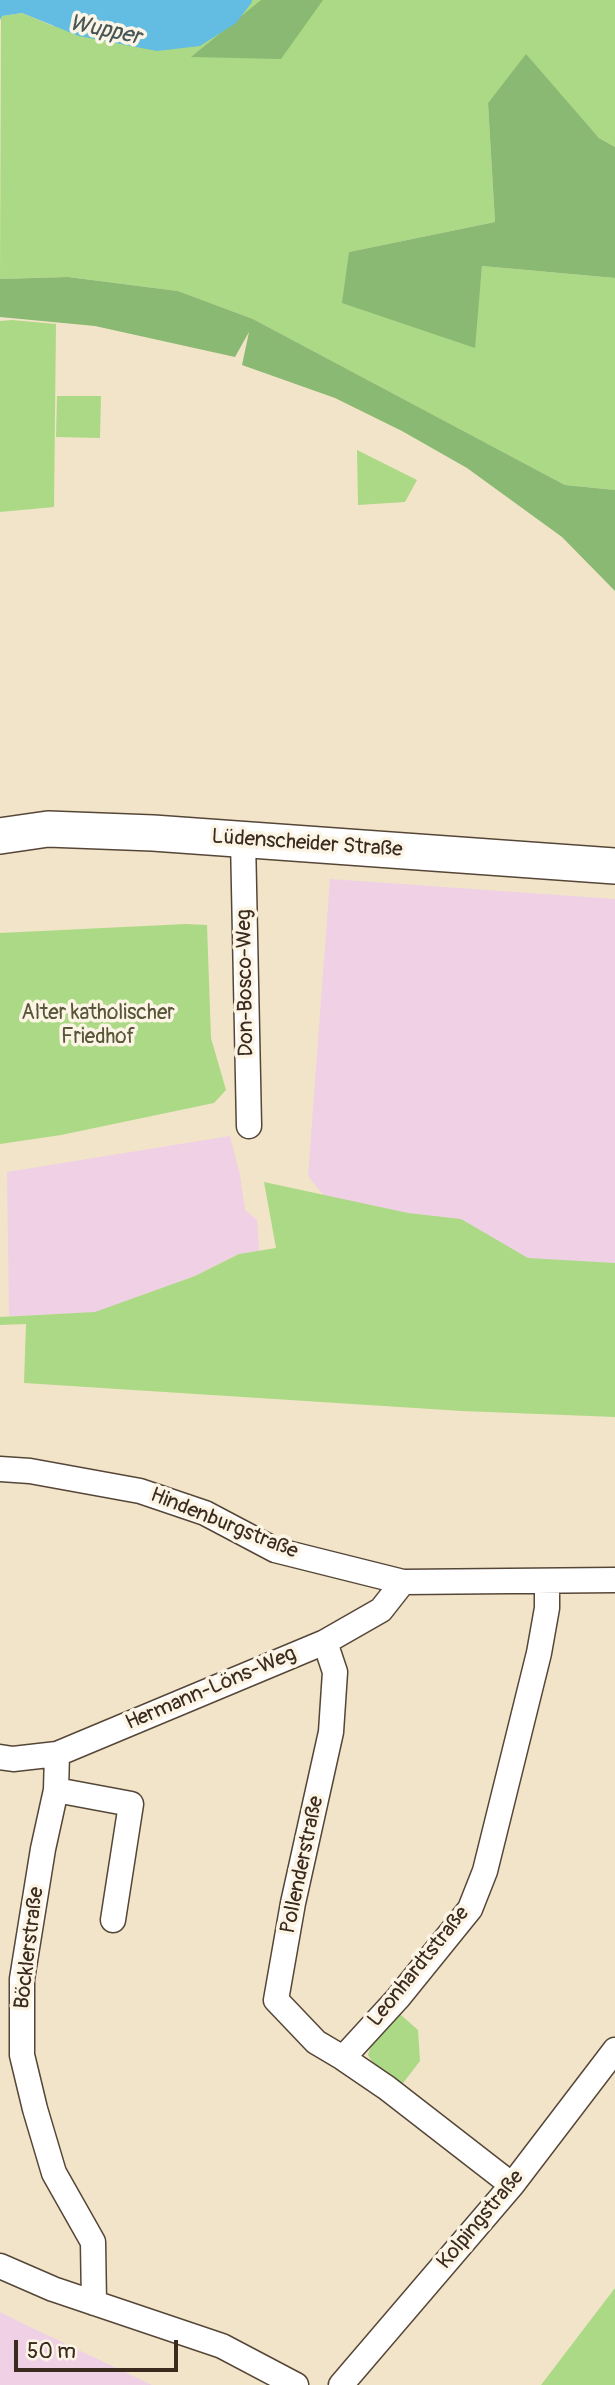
<!DOCTYPE html>
<html>
<head>
<meta charset="utf-8">
<style>
  body { margin:0 }
  #map { position:relative; width:615px; height:2385px; overflow:hidden; background:#f2e4c8; font-family:Pangolin,sans-serif }
  canvas { display:block }
  .scale { position:absolute; left:14px; top:2340px; width:164px; height:32px; box-sizing:border-box; border:4px solid #3b2a1e; border-top:0; padding-left:9px; font-size:21px; line-height:24px; white-space:nowrap; color:#3b2a1e; -webkit-text-stroke:5px #fcf5e5; paint-order:stroke }
</style>
</head>
<body>
<div id="map">
<canvas width="615" height="2385"></canvas>
<div class="scale">50 m</div>
</div>
<script>
const ctx = document.querySelector('canvas').getContext('2d');
ctx.lineJoin = 'round';
function fillPath(path, color) {
  ctx.fillStyle = color;
  ctx.fill(path, 'evenodd');
}
function poly(rows) {
  const path = new Path2D();
  for (const r of rows) {
    path.moveTo(r[0], r[1]);
    for (let i = 2; i < r.length; i += 2) path.lineTo(r[i], r[i + 1]);
  }
  return path;
}
function strokePath(path, color, width, dash) {
  ctx.strokeStyle = color;
  ctx.lineWidth = width;
  ctx.lineCap = dash ? 'butt' : 'round';
  ctx.setLineDash(dash || []);
  ctx.stroke(path);
}
function label(font, color, halo, rows, align = 'center') {
  ctx.font = font + ' Pangolin,sans-serif';
  ctx.lineWidth = 7;
  ctx.setLineDash([]);
  ctx.textBaseline = 'middle';
  ctx.strokeStyle = halo;
  ctx.fillStyle = color;
  for (const [text, x, y, turn = 0] of rows) {
    ctx.save();
    ctx.translate(x, y);
    ctx.rotate((+turn || 0) * Math.PI / 180);
    ctx.textAlign = isNaN(turn) ? turn : align;
    if (halo) ctx.strokeText(text, 0, 0);
    ctx.fillText(text, 0, 0);
    ctx.restore();
  }
}
const built = poly([
  [330,879,615,899,615,1278,344,1220,308,1176],
  [230,1136,240,1175,245,1210,257,1220,259,1251,239,1254,195,1276,94,1313,9,1316,7,1172],
  [0,2312,26,2325,152,2385,0,2385]
]);
const green = poly([
  [252,0,615,0,615,147,599,138,526,55,488,103,495,222,349,252,474,347,482,266,615,278,615,490,565,485,253,319,178,291,68,277,0,279,1,16,22,13,53,26,252,2],
  [12,320,56,324,54,507,0,512,0,321],
  [57,396,101,396,100,438,56,437],
  [357,450,417,480,405,502,358,505],
  [186,924,207,925,211,1038,226,1090,214,1103,61,1135,0,1144,0,933],
  [264,1182,408,1213,461,1219,528,1258,615,1263,615,1417,462,1411,24,1383,26,1324,0,1325,0,1317,95,1312,195,1276,239,1254,276,1248],
  [400,2014,418,2030,420,2061,400,2087,373,2063,368,2055,371,2046],
  [615,2288,615,2385,541,2385]
]);
const forest = poly([
  [261,0,323,0,281,59,191,57],
  [526,54,599,138,615,147,615,278,482,266,475,348,342,303,349,252,495,222,488,103],
  [68,277,178,291,253,319,565,485,615,490,615,591,562,537,467,468,402,431,335,398,242,365,249,332,235,357,95,326,0,317,0,279]
]);
const water = poly([
  [0,0,252,0,252,2,236,23,200,46,157,51,79,36,22,13,2,16,0,20]
]);
const minor = poly([
  [243,839,249,1126],
  [0,1469,30,1471,140,1491,205,1513,275,1550,403,1582,615,1580],
  [325,1642,335,1672,331,1732,293,1903,276,2000,316,2042,343,2058],
  [57,1754,56,1790,43,1849,22,1979,22,2055,35,2109,54,2173,93,2242,94,2303],
  [0,1757,13,1759,57,1754,325,1642,381,1610,403,1582],
  [56,1790,131,1804,113,1920],
  [512,2185,387,2088,343,2058,398,1998,470,1909,485,1871,539,1653,547,1608,547,1581],
  [0,2266,53,2289,222,2346,296,2385],
  [341,2385,512,2185,615,2050]
]);
const secondary = poly([
  [0,836,48,829,153,833,615,866]
]);
const streetNames = [
  ["Lüdenscheider Straße",307,844,4],
  ["Don-Bosco-Weg",246,983,-91],
  ["Hindenburgstraße",224,1524,22],
  ["Hermann-Löns-Weg",211,1689,-23],
  ["Pollenderstraße",303,1865,-78],
  ["Böcklerstraße",30,1948,-83],
  ["Leonhardtstraße",419,1967,-51],
  ["Kolpingstraße",481,2220,-50]
];
const parkNames = [
  ["Alter katholischer",98,1014],
  ["Friedhof",98,1038]
];
const waterNames = [
  ["Wupper",105,31,12]
];
fillPath(built, '#f0d0e5');
fillPath(green, '#acd985');
fillPath(forest, '#89b972');
fillPath(water, '#63bce1');
strokePath(minor, '#564638', 27);
strokePath(secondary, '#564638', 38);
strokePath(minor, '#fff', 24);
strokePath(secondary, '#fff', 35);
label('21px', '#3b2a1e', '#fcf5e5', streetNames);
label('21px', '#575638', '#fcf5e5', parkNames);
label('italic 23px', '#475658', '#fcf5e5', waterNames);
</script>
</body>
</html>
